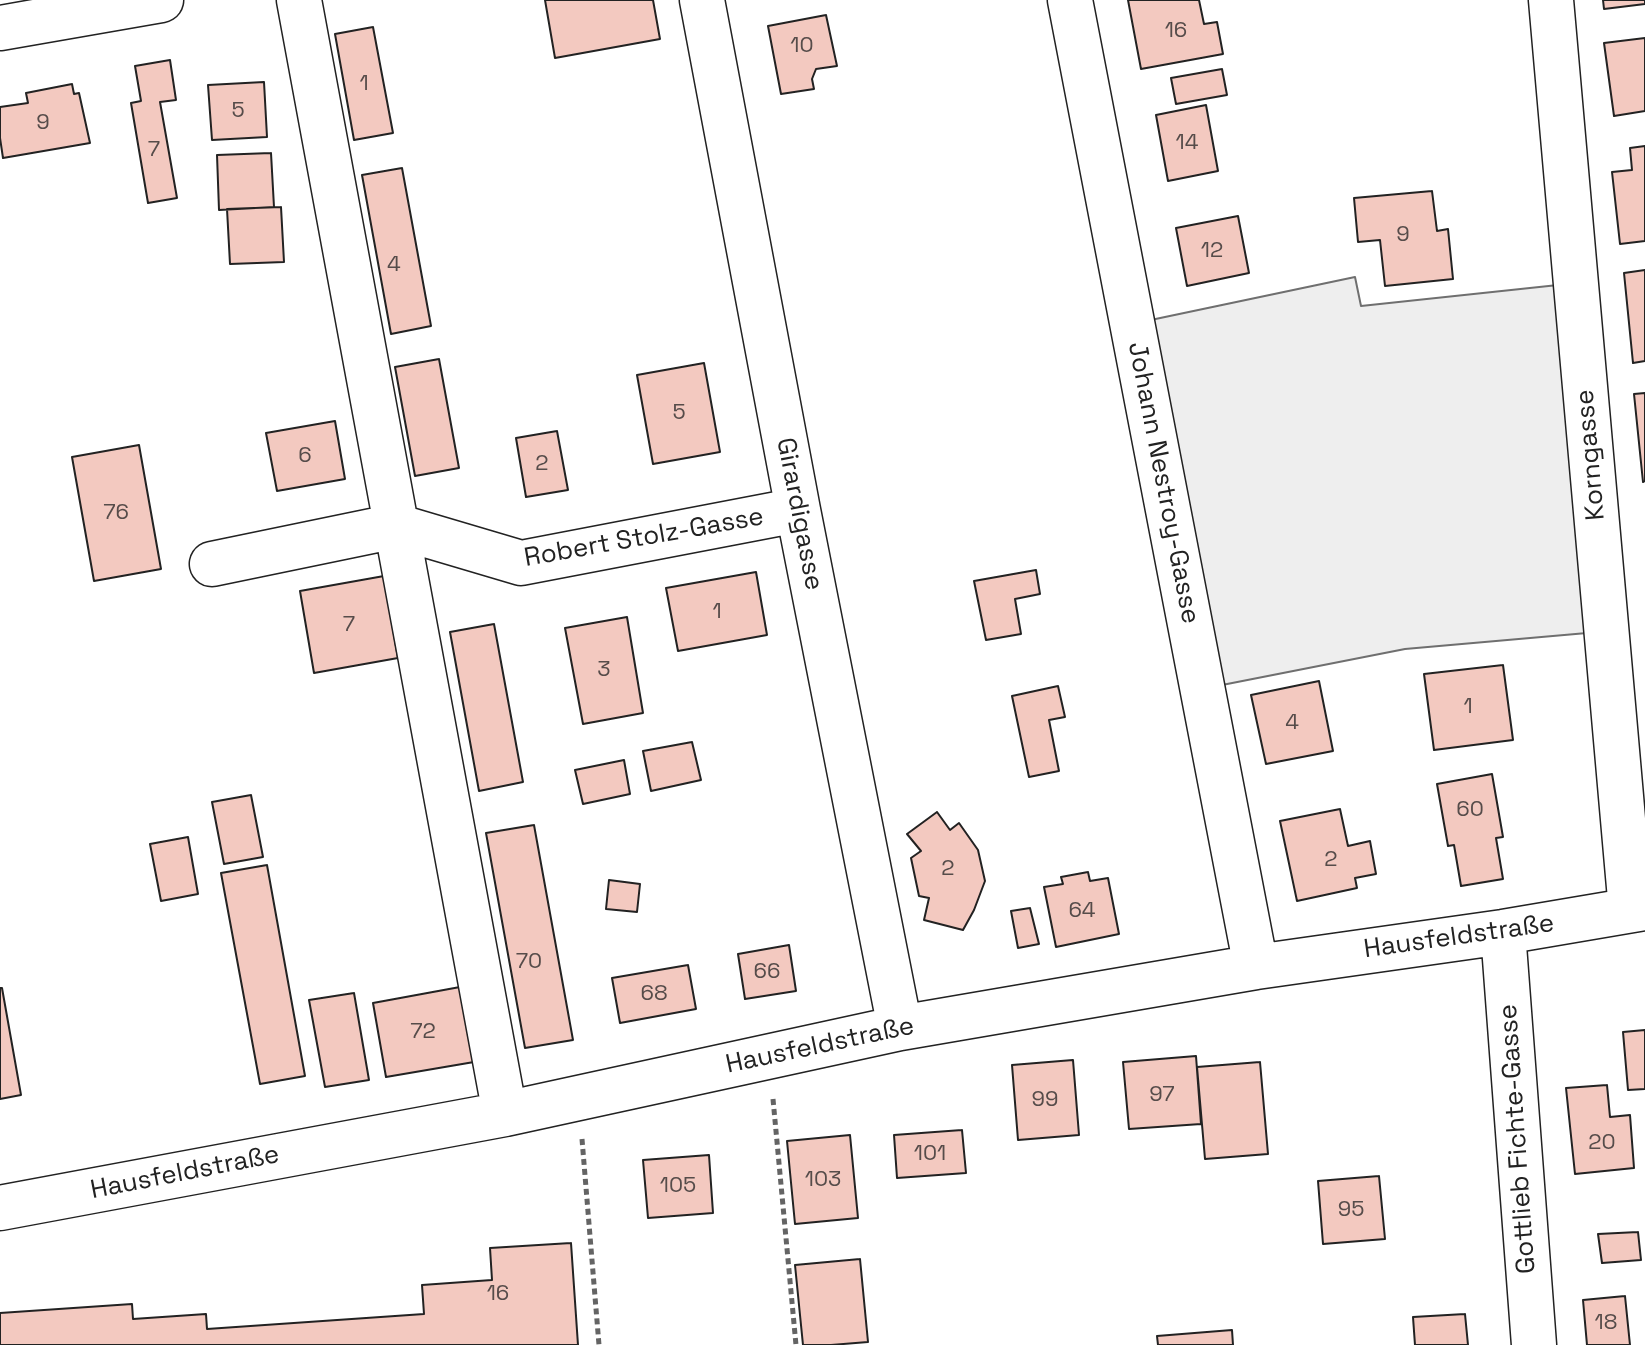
<!DOCTYPE html>
<html>
<head>
<meta charset="utf-8">
<style>
  body { margin:0 }
  canvas { display:block; background:#fff }
</style>
</head>
<body>
<canvas width="1645" height="1345"></canvas>
<script>
const ctx = document.querySelector('canvas').getContext('2d');
ctx.lineJoin = 'round';
function fillPath(path, color) {
  ctx.fillStyle = color;
  ctx.fill(path, 'evenodd');
}
function poly(rows) {
  const path = new Path2D();
  for (const r of rows) {
    path.moveTo(r[0], r[1]);
    for (let i = 2; i < r.length; i += 2) path.lineTo(r[i], r[i + 1]);
  }
  return path;
}
function strokePath(path, color, width, dash) {
  ctx.strokeStyle = color;
  ctx.lineWidth = width;
  ctx.lineCap = dash ? 'butt' : 'round';
  ctx.setLineDash(dash || []);
  ctx.stroke(path);
}
function label(font, color, halo, rows, align = 'center') {
  ctx.font = font + ' "Space Grotesk",sans-serif';
  ctx.lineWidth = 6;
  ctx.setLineDash([]);
  ctx.textBaseline = 'middle';
  ctx.strokeStyle = halo;
  ctx.fillStyle = color;
  for (const [text, x, y, turn = 0] of rows) {
    ctx.save();
    ctx.translate(x, y);
    ctx.rotate((+turn || 0) * Math.PI / 180);
    ctx.textAlign = isNaN(turn) ? turn : align;
    if (halo) ctx.strokeText(text, 0, 0);
    ctx.fillText(text, 0, 0);
    ctx.restore();
  }
}
const green = poly([
  [1355,277,1361,306,1558,285,1587,633,1405,649,1217,686,1146,321,1355,277]
]);
const building = poly([
  [545,0,653,0,660,39,555,58,545,0],
  [1128,0,1199,0,1204,24,1217,22,1223,54,1141,69,1128,0],
  [1603,0,1645,0,1645,4,1604,9,1603,0],
  [826,15,837,66,816,69,812,79,814,89,781,94,768,26,826,15],
  [373,27,393,133,354,140,335,34,373,27],
  [1645,38,1645,111,1614,116,1604,43,1645,38],
  [170,60,176,100,160,102,177,198,148,203,131,103,141,101,135,66,170,60],
  [1222,69,1227,95,1176,104,1171,78,1222,69],
  [264,82,267,137,212,140,208,85,264,82],
  [72,84,74,94,79,93,90,143,3,158,0,138,0,107,28,103,26,93,72,84],
  [1206,105,1218,171,1168,181,1156,115,1206,105],
  [1645,146,1645,241,1620,244,1612,172,1632,170,1630,148,1645,146],
  [271,153,274,207,219,210,217,155,271,153],
  [402,168,431,326,391,334,362,175,402,168],
  [1432,191,1437,231,1448,229,1453,279,1385,286,1380,240,1358,242,1354,198,1432,191],
  [281,207,284,262,230,264,227,209,281,207],
  [1238,216,1249,273,1187,286,1176,228,1238,216],
  [1645,270,1645,361,1633,363,1624,273,1645,270],
  [439,359,459,468,415,476,395,367,439,359],
  [704,363,720,452,653,464,637,375,704,363],
  [1645,393,1645,481,1643,482,1634,394,1645,393],
  [335,421,345,479,277,491,266,433,335,421],
  [557,431,568,490,526,497,516,438,557,431],
  [139,445,161,569,94,581,72,457,139,445],
  [1036,570,1040,594,1015,599,1021,634,986,640,974,581,1036,570],
  [756,572,767,635,678,651,666,588,756,572],
  [384,576,398,658,314,673,300,591,384,576],
  [627,617,643,713,583,724,565,628,627,617],
  [494,624,523,782,479,791,450,632,494,624],
  [1503,665,1513,740,1434,750,1424,674,1503,665],
  [1319,681,1333,751,1266,764,1251,695,1319,681],
  [1058,686,1065,717,1049,720,1059,771,1029,777,1012,696,1058,686],
  [692,742,701,780,651,791,643,751,692,742],
  [624,760,630,794,583,804,575,770,624,760],
  [1492,774,1503,837,1496,838,1503,879,1461,886,1454,845,1448,846,1437,784,1492,774],
  [251,795,263,857,224,864,212,802,251,795],
  [1340,809,1348,846,1370,841,1376,874,1355,878,1357,888,1297,901,1280,821,1340,809],
  [937,812,950,830,959,823,978,850,985,881,974,910,963,930,924,920,929,898,919,896,911,858,921,851,907,834,937,812],
  [534,825,573,1040,525,1048,486,833,534,825],
  [188,837,198,894,161,901,150,844,188,837],
  [267,865,305,1076,260,1084,221,873,267,865],
  [1088,872,1090,881,1108,878,1119,934,1056,947,1044,887,1063,884,1061,877,1088,872],
  [609,880,640,884,637,912,606,909,609,880],
  [1030,908,1039,944,1018,948,1011,911,1030,908],
  [789,945,796,991,745,999,738,954,789,945],
  [688,965,696,1009,620,1023,612,978,688,965],
  [460,987,474,1062,386,1077,373,1003,460,987],
  [0,988,2,988,21,1095,0,1099,0,988],
  [354,993,369,1080,325,1087,309,1000,354,993],
  [1645,1030,1645,1089,1628,1090,1623,1032,1645,1030],
  [1196,1056,1201,1124,1129,1129,1123,1062,1196,1056],
  [1073,1060,1079,1135,1018,1140,1012,1065,1073,1060],
  [1260,1062,1268,1154,1205,1159,1197,1067,1260,1062],
  [1607,1085,1610,1117,1630,1115,1634,1168,1575,1174,1566,1088,1607,1085],
  [962,1130,966,1173,897,1178,894,1135,962,1130],
  [850,1135,858,1218,795,1224,787,1141,850,1135],
  [709,1155,713,1213,648,1218,643,1160,709,1155],
  [1379,1176,1385,1239,1323,1244,1318,1181,1379,1176],
  [1638,1232,1641,1260,1602,1263,1598,1234,1638,1232],
  [571,1243,578,1345,0,1345,0,1313,132,1304,133,1319,206,1314,207,1329,424,1314,422,1285,492,1280,490,1248,571,1243],
  [860,1259,868,1342,831,1345,803,1345,795,1265,860,1259],
  [1625,1296,1630,1345,1587,1345,1583,1300,1625,1296],
  [1465,1314,1468,1345,1415,1345,1413,1317,1465,1314],
  [1232,1330,1233,1345,1158,1345,1157,1336,1232,1330]
]);
const path = poly([
  [773,1099,796,1345],
  [582,1139,599,1345]
]);
const minor = poly([
  [299,0,505,1114],
  [702,0,798,510,900,1028],
  [1070,0,1256,967],
  [1551,0,1631,910],
  [0,28,161,0],
  [212,564,396,526,521,563,798,510],
  [1503,932,1534,1345],
  [0,1208,505,1114,900,1028,1256,967,1503,932,1645,908]
]);
const numberNames = [
  ["16",1176,31],
  ["10",802,46],
  ["1",364,84],
  ["5",238,111],
  ["9",43,123],
  ["14",1187,143],
  ["7",154,150],
  ["9",1403,235],
  ["12",1212,251],
  ["4",394,265],
  ["5",679,413],
  ["6",305,456],
  ["2",542,464],
  ["76",116,513],
  ["1",717,612],
  ["7",349,625],
  ["3",604,670],
  ["1",1468,707],
  ["4",1292,723],
  ["60",1470,810],
  ["2",1331,860],
  ["2",948,869],
  ["64",1082,911],
  ["70",529,962],
  ["66",767,972],
  ["68",654,994],
  ["72",423,1032],
  ["97",1162,1095],
  ["99",1045,1100],
  ["20",1602,1143],
  ["101",930,1154],
  ["103",823,1180],
  ["105",678,1186],
  ["95",1351,1210],
  ["16",498,1294],
  ["18",1606,1323]
];
const streetNames = [
  ["Korngasse",1591,455,-95],
  ["Johann Nestroy-Gasse",1163,483,79],
  ["Girardigasse",799,514,79],
  ["Robert Stolz-Gasse",644,538,-10],
  ["Hausfeldstraße",1459,937,-8],
  ["Hausfeldstraße",820,1046,-12],
  ["Gottlieb Fichte-Gasse",1518,1139,-94],
  ["Hausfeldstraße",185,1173,-11]
];
fillPath(green, '#eee');
strokePath(green, '#6f6f6f', 2);
fillPath(building, '#f3c9c0');
strokePath(building, '#222', 2);
strokePath(minor, '#222', 47);
strokePath(path, '#646464', 5, [6, 4]);
strokePath(minor, '#fff', 44);
label('22px', '#564c4a', null, numberNames);
label('26px', '#222', '#fff', streetNames);
</script>
</body>
</html>
